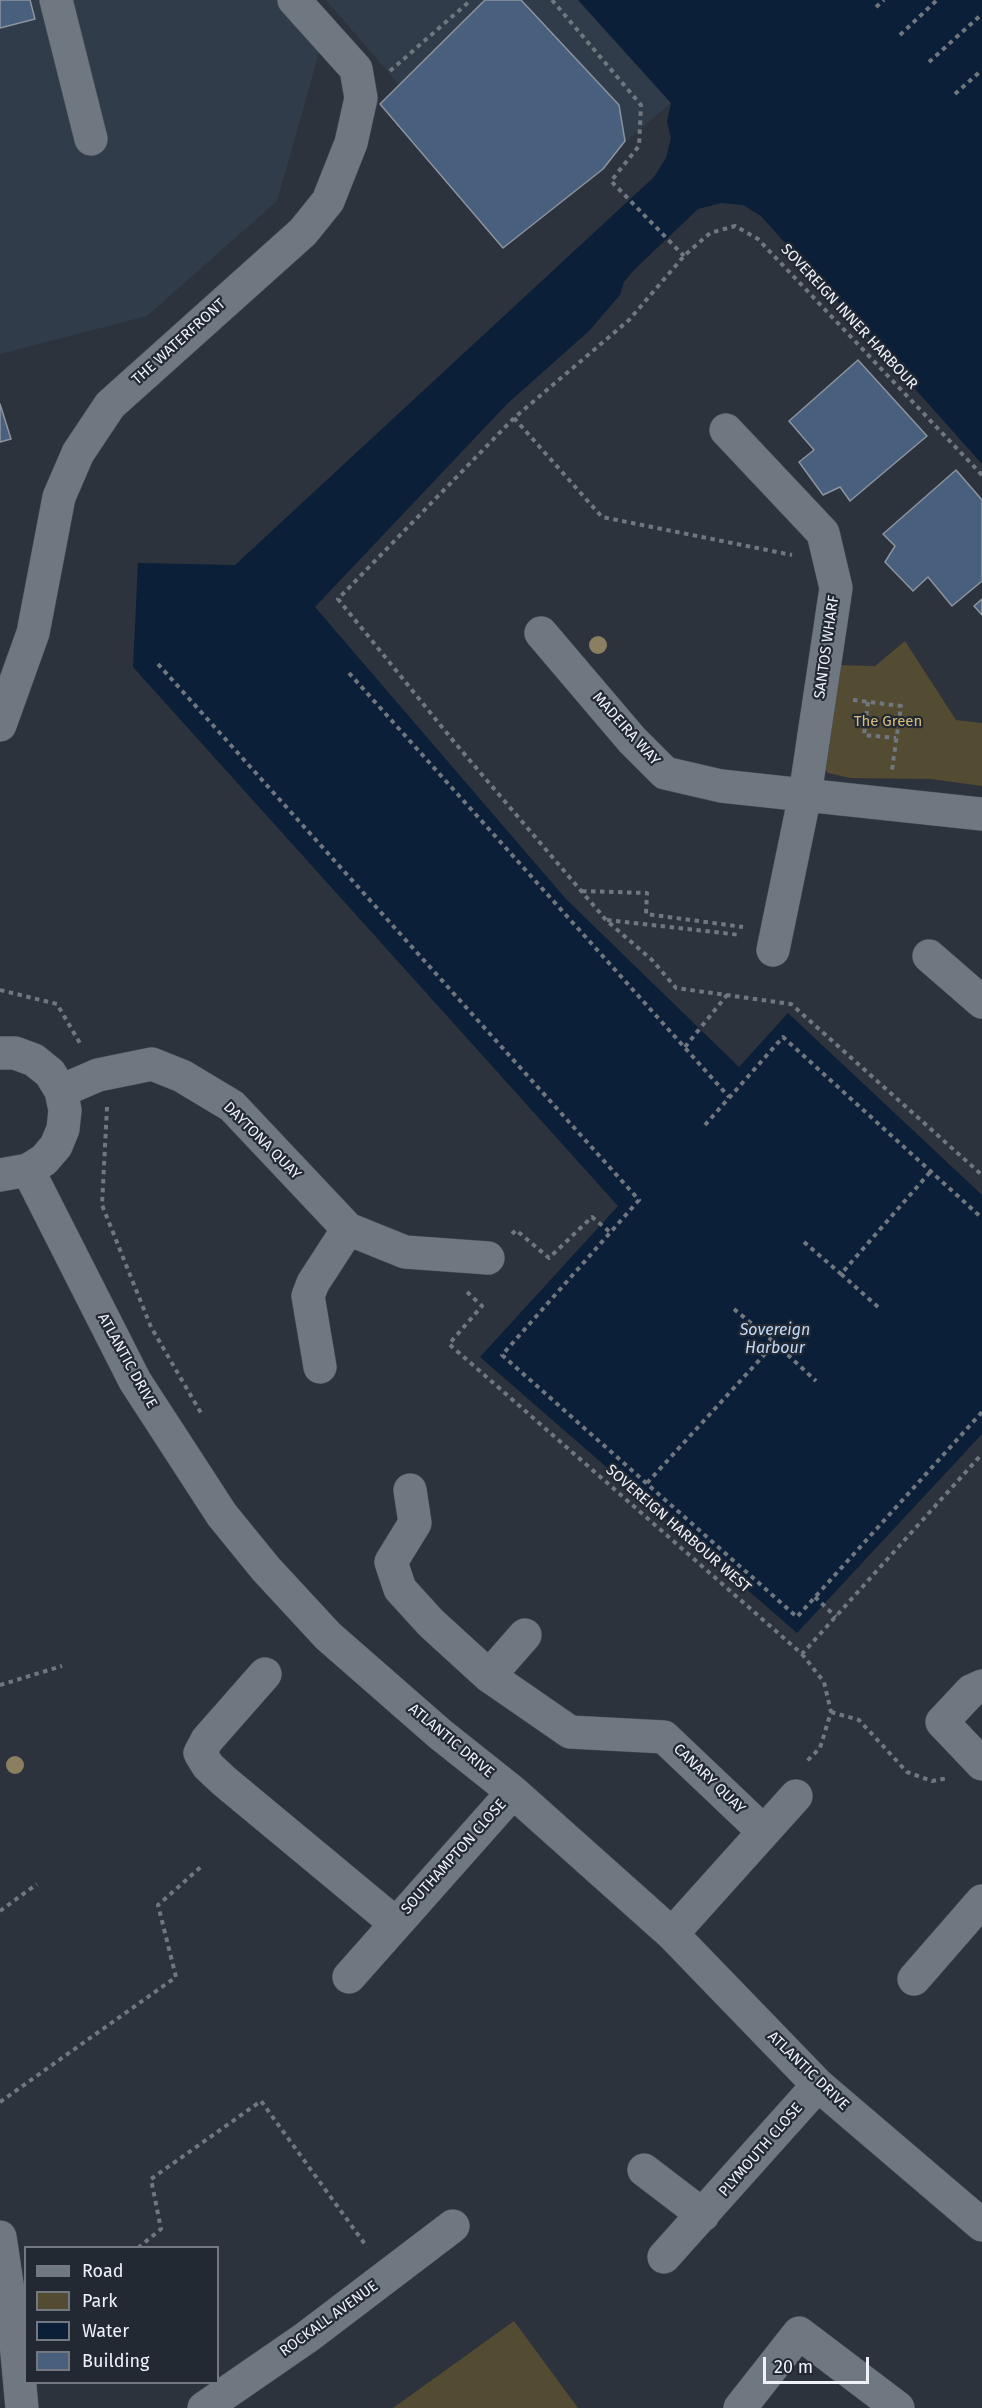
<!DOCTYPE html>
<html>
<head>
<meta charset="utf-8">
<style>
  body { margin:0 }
  #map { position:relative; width:982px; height:2408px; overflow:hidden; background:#2c333c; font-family:"Fira Sans",sans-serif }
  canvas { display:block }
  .legend { position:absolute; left:24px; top:2246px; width:195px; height:138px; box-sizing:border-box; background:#222932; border:2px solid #747981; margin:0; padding:8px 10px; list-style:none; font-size:18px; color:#eef2f8 }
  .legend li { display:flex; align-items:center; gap:12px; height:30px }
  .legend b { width:30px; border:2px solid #747981 }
  .scale { position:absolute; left:763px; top:2357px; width:106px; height:27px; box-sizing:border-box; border:3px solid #eef2f8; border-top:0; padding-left:8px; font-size:18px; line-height:21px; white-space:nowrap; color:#eef2f8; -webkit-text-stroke:4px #222932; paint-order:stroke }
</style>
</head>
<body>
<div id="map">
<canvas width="982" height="2408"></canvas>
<ul class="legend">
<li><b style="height:8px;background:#6f7781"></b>Road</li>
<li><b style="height:16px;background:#544b33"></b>Park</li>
<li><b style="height:16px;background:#0c1f39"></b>Water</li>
<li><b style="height:16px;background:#495f7e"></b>Building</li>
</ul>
<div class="scale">20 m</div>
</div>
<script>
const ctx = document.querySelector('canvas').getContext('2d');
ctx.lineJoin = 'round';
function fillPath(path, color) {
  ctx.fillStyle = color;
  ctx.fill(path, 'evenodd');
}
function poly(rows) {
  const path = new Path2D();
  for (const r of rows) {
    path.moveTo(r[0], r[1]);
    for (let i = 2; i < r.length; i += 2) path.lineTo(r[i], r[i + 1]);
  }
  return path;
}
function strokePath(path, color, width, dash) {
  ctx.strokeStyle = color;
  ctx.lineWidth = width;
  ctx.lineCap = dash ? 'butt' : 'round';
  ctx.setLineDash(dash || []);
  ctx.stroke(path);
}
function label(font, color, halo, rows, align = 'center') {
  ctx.font = font + ' "Fira Sans",sans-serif';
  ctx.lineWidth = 4.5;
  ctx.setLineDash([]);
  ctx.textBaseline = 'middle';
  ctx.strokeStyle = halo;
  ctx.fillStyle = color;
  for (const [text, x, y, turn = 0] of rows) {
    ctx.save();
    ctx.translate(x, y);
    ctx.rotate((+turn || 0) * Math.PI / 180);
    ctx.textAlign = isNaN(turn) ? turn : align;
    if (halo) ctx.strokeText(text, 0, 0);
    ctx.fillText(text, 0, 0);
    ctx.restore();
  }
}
const built = poly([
  [0,0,277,0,320,49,277,201,147,316,0,354],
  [326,0,578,0,671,103,523,228]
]);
const green = poly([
  [905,641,956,720,982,723,982,786,931,779,850,778,828,773,819,762,834,665,875,666],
  [514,2321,578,2408,393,2408]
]);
const water = poly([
  [578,0,982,0,982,464,761,216,743,205,721,203,698,209,634,270,624,282,620,295,589,331,507,404,315,607,566,899,739,1067,788,1013,982,1195,982,1434,797,1633,480,1357,618,1206,133,667,138,563,235,565,654,177,666,158,671,138,667,122,671,103]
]);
const building = poly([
  [0,0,30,0,35,19,0,28,0,0],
  [485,0,521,0,619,105,625,141,603,169,503,248,380,104,485,0],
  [858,360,927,436,850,501,840,487,823,495,799,462,814,450,789,421,858,360],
  [0,404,11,439,0,442,0,404],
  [956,470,982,500,982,581,952,606,928,577,913,591,885,562,895,546,883,534,956,470],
  [982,599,982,615,974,606,982,599]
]);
const path = poly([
  [552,0,641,105,639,146,611,181,684,256],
  [876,7,884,0],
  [900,35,937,0],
  [929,62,982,14],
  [390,71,471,0],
  [955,94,982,70],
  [514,418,602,517,792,555],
  [982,475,758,239,735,226,710,233,684,256,629,320,514,418,338,599,455,743,606,920,652,960,676,988,791,1004,982,1175],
  [158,664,639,1200,502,1355,797,1617,982,1412],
  [349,673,729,1097],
  [853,700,901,706,892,770],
  [868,702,864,735,896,738],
  [582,891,647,893,646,914,743,927],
  [607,920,740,935],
  [0,990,57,1004,81,1045],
  [685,1047,727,995],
  [107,1107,102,1205,151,1327,201,1413],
  [705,1125,783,1037,982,1218],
  [512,1234,516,1230,549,1258,592,1217,610,1232],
  [804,1242,841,1274],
  [467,1292,482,1306,449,1344,802,1654,982,1454],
  [878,1307,841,1274,931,1171],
  [734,1309,775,1343],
  [647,1483,775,1343,816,1381],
  [815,1597,836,1617],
  [802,1654,824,1682,831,1712,820,1748,805,1763],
  [0,1685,62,1666],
  [831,1712,859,1720,907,1772,932,1781,948,1778],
  [0,1911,37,1884],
  [0,2102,176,1977,158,1905,202,1866],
  [138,2248,161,2229,151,2179,261,2101,367,2247]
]);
const minor = poly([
  [56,0,91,139],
  [726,430,823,533,836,588,805,795,773,950],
  [541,633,632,740,665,773,721,786,982,814],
  [0,725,33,633,59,497,78,453,110,405,303,232,328,201,351,143,361,98,356,69,294,0],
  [929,956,982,1002],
  [0,1053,15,1053,34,1060,50,1073,61,1091,65,1110,63,1129,56,1146,44,1160,28,1170,0,1175],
  [61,1091,98,1075,152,1064,182,1076,232,1106,348,1229,405,1252,488,1258],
  [28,1170,135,1381,222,1515,266,1569,328,1636,440,1734,513,1792,672,1934,818,2085,982,2225],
  [320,1367,308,1296,313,1283,348,1229],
  [410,1490,415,1523,391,1562,400,1589,431,1623,489,1676,570,1732,664,1737,763,1831],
  [265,1674,207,1740,200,1753,208,1766,224,1781,395,1923],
  [489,1676,525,1635],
  [982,1764,942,1722,971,1691,982,1686],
  [672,1934,796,1796],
  [349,1977,513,1792],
  [914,1979,982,1901],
  [644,2170,703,2215],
  [0,2237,16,2343,22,2408],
  [664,2257,818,2085],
  [204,2408,307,2337,453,2226],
  [740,2408,799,2333,898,2408]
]);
const trees = [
  [598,645],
  [15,1765]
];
const streetNames = [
  ["SOVEREIGN INNER HARBOUR",849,317,47],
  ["THE WATERFRONT",179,342,-42],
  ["SANTOS WHARF",827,647,-82],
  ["MADEIRA WAY",626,729,48],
  ["DAYTONA QUAY",262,1141,45],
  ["ATLANTIC DRIVE",127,1361,61],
  ["SOVEREIGN HARBOUR WEST",678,1529,41],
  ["ATLANTIC DRIVE",451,1741,40],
  ["CANARY QUAY",709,1779,44],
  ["SOUTHAMPTON CLOSE",454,1857,-48],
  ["ATLANTIC DRIVE",808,2071,44],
  ["PLYMOUTH CLOSE",761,2150,-49],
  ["ROCKALL AVENUE",329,2319,-36]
];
const parkNames = [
  ["The Green",888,722]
];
const waterNames = [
  ["Sovereign",775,1331],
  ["Harbour",775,1349]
];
fillPath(built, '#313c4a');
fillPath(green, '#544b33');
fillPath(water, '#0c1f39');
fillPath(building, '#495f7e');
strokePath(building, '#8c949f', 1.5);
strokePath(minor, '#484e56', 34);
strokePath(path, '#71777f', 4, [4.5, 4.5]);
strokePath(minor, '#6f7781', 33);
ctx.fillStyle = '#8a7f60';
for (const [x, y] of trees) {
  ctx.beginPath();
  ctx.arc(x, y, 9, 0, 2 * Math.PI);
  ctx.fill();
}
label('15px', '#eef2f8', '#222932', streetNames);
label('15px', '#d6be7e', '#222932', parkNames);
label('italic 16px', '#c2d9fa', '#222932', waterNames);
</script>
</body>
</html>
